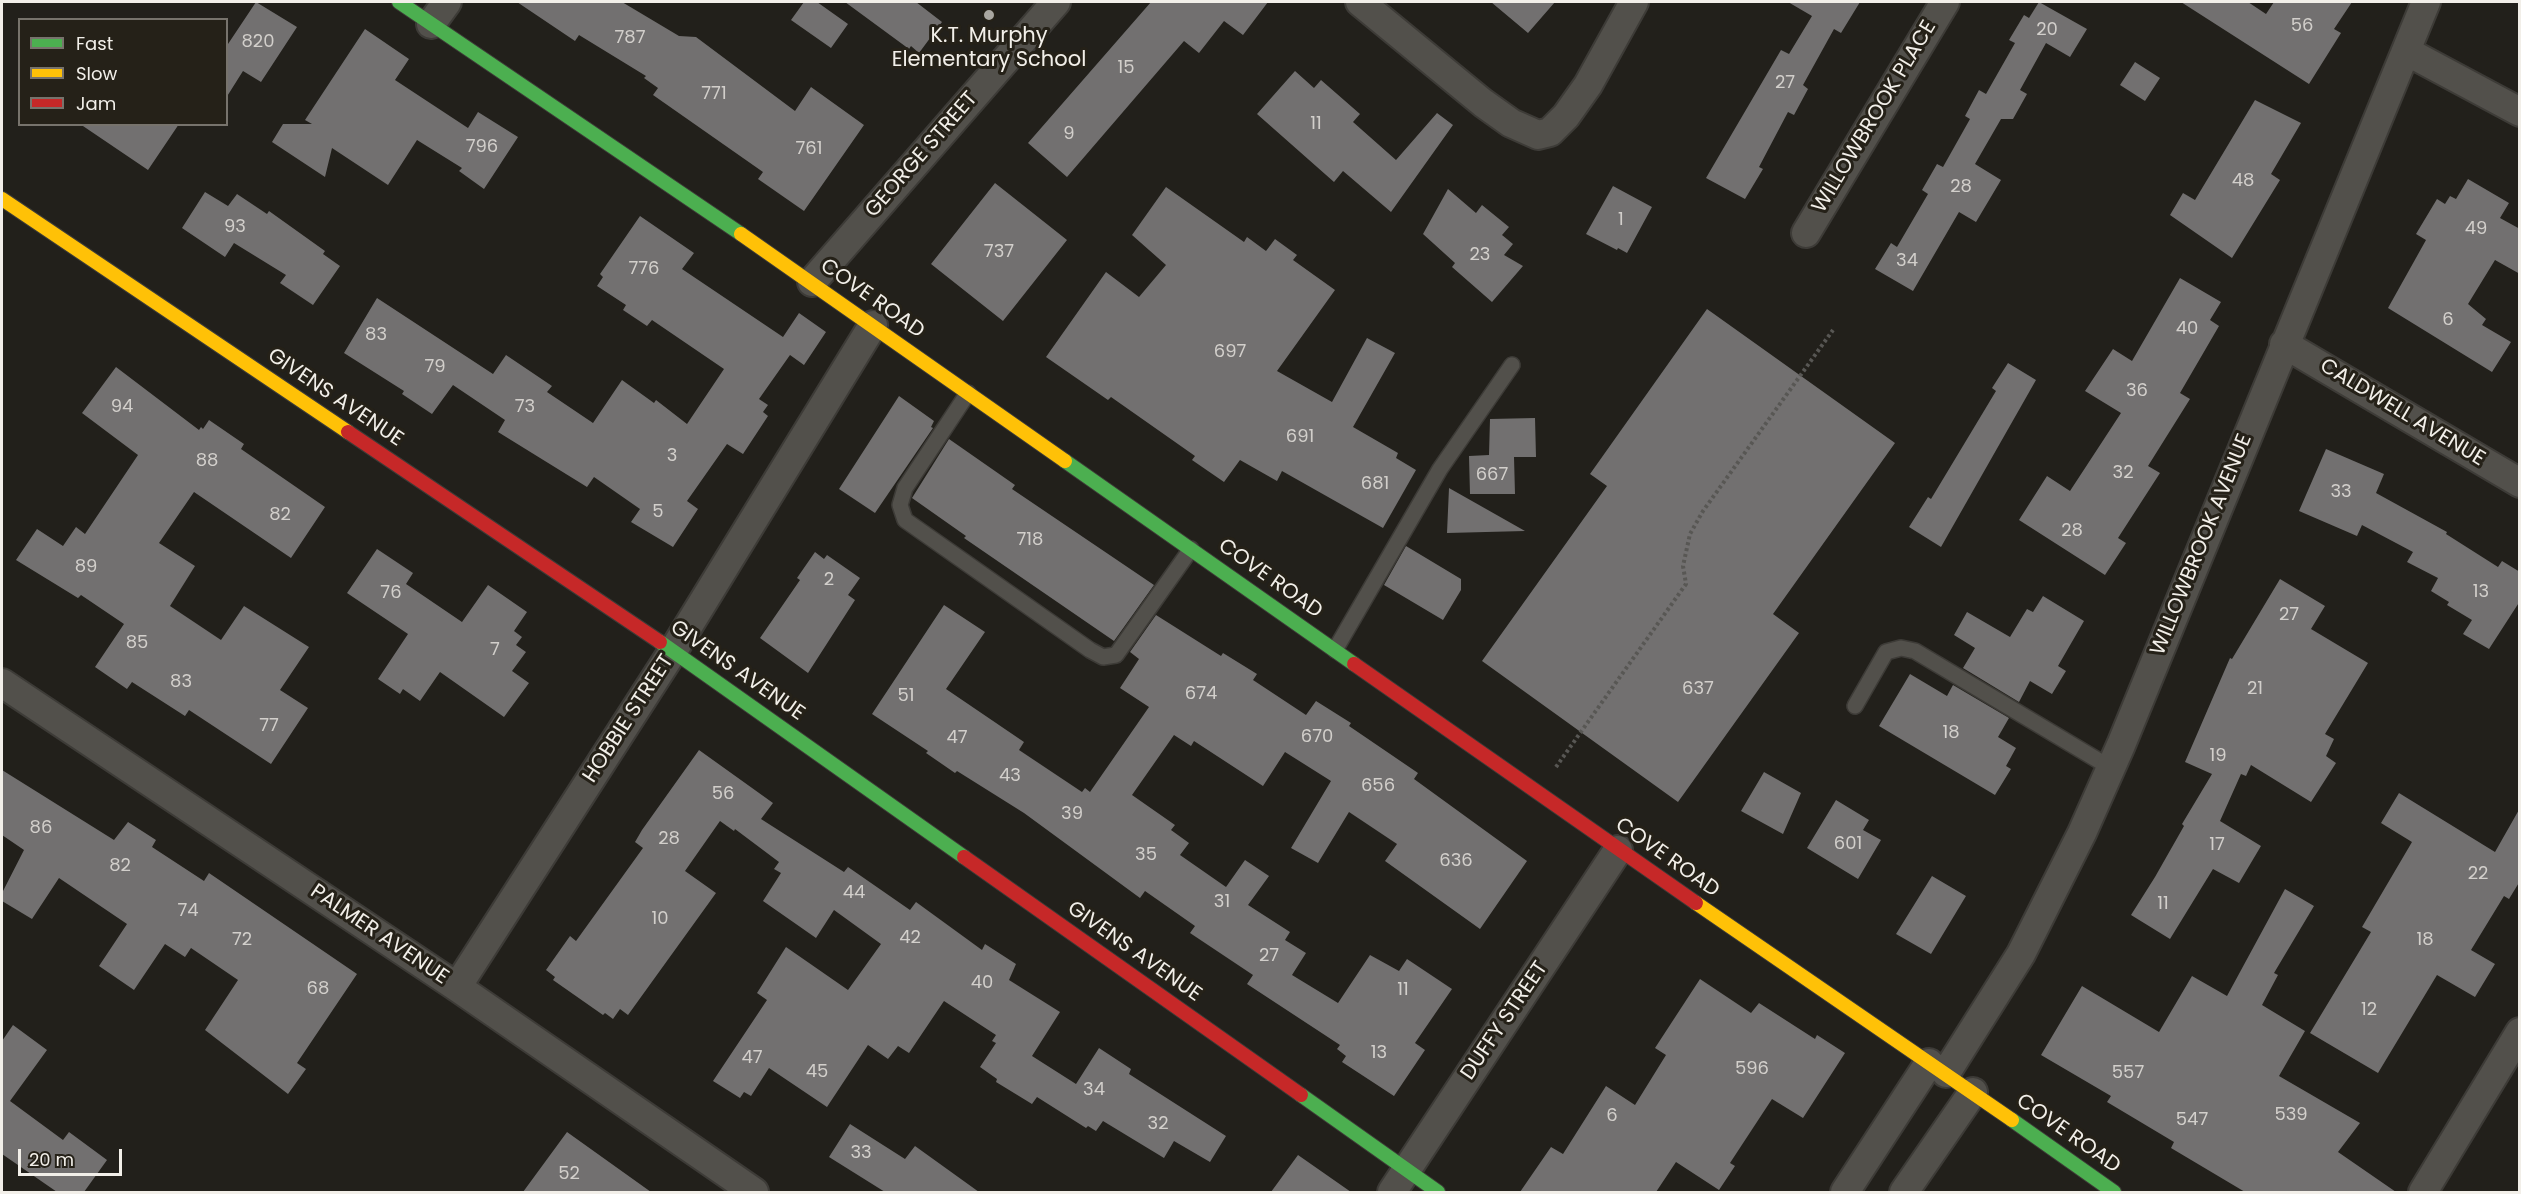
<!DOCTYPE html>
<html>
<head>
<meta charset="utf-8">
<style>
  body { margin:0 }
  #map { position:relative; width:2521px; height:1194px; overflow:hidden; background:#22201b; font-family:Poppins,sans-serif }
  canvas { display:block }
  .frame { position:absolute; inset:0; border:3px solid #f2efe9; pointer-events:none }
  .legend { position:absolute; left:18px; top:18px; width:210px; height:108px; box-sizing:border-box; background:#252118; border:2px solid #77736c; margin:0; padding:8px 10px; list-style:none; font-size:18px; color:#f2efe9 }
  .legend li { display:flex; align-items:center; gap:12px; height:30px }
  .legend b { width:30px; border:2px solid #77736c }
  .scale { position:absolute; left:18px; top:1149px; width:104px; height:27px; box-sizing:border-box; border:3px solid #f2efe9; border-top:0; padding-left:8px; font-size:18px; line-height:21px; white-space:nowrap; color:#f2efe9; -webkit-text-stroke:4px #252118; paint-order:stroke }
</style>
</head>
<body>
<div id="map">
<canvas width="2521" height="1194"></canvas>
<div class="frame"></div>
<ul class="legend">
<li><b style="height:8px;background:#4caf50"></b>Fast</li>
<li><b style="height:8px;background:#ffc107"></b>Slow</li>
<li><b style="height:8px;background:#c62828"></b>Jam</li>
</ul>
<div class="scale">20 m</div>
</div>
<script>
const ctx = document.querySelector('canvas').getContext('2d');
ctx.lineJoin = 'round';
function fillPath(path, color) {
  ctx.fillStyle = color;
  ctx.fill(path, 'evenodd');
}
function poly(rows) {
  const path = new Path2D();
  for (const r of rows) {
    path.moveTo(r[0], r[1]);
    for (let i = 2; i < r.length; i += 2) path.lineTo(r[i], r[i + 1]);
  }
  return path;
}
function strokePath(path, color, width, dash) {
  ctx.strokeStyle = color;
  ctx.lineWidth = width;
  ctx.lineCap = dash ? 'butt' : 'round';
  ctx.setLineDash(dash || []);
  ctx.stroke(path);
}
function label(font, color, halo, rows, align = 'center') {
  ctx.font = font + ' Poppins,sans-serif';
  ctx.lineWidth = 6;
  ctx.setLineDash([]);
  ctx.textBaseline = 'middle';
  ctx.strokeStyle = halo;
  ctx.fillStyle = color;
  for (const [text, x, y, turn = 0] of rows) {
    ctx.save();
    ctx.translate(x, y);
    ctx.rotate((+turn || 0) * Math.PI / 180);
    ctx.textAlign = isNaN(turn) ? turn : align;
    if (halo) ctx.strokeText(text, 0, 0);
    ctx.fillText(text, 0, 0);
    ctx.restore();
  }
}
const building = poly([
  [256,2,297,27,261,82,243,71,226,98,226,47],
  [517,2,622,2,679,36,696,37,795,111,811,87,864,125,804,211,758,179,763,172,653,95,658,88,644,78,646,76,579,35,575,41],
  [804,2,817,2,848,24,831,48,791,20],
  [845,2,916,2,942,22,919,53,911,46,909,49],
  [1151,2,1268,2,1243,35,1224,21,1199,53,1184,41,1067,177,1028,143],
  [1491,2,1555,2,1528,33],
  [1788,2,1860,2,1841,33,1834,29,1803,85,1808,89,1794,115,1788,112,1759,167,1763,169,1745,199,1706,178,1781,50,1789,54,1812,16],
  [2039,2,2087,29,2070,57,2046,43,2020,90,2027,94,2013,119,2001,119,1975,164,2001,180,1976,222,1959,212,1913,291,1875,269,1891,243,1897,247,1928,194,1922,190,1937,164,1943,167,1970,119,1965,116,1979,90,1986,94,2015,43,2009,40,2024,15,2029,18],
  [2181,2,2248,2,2266,14,2274,2,2352,2,2334,29,2341,33,2309,84],
  [365,29,409,59,395,80,468,128,478,112,518,137,484,189,459,171,462,168,417,140,388,185,332,148,325,177,272,142,283,124,312,124,305,120],
  [2135,62,2160,78,2145,101,2120,85],
  [1295,71,1314,88,1321,80,1360,114,1353,122,1396,160,1437,113,1453,125,1391,212,1343,171,1334,182,1257,114],
  [2255,100,2301,123,2271,174,2280,180,2232,258,2170,215,2183,193,2195,200],
  [80,124,179,124,148,170],
  [2468,179,2509,203,2500,218,2520,229,2520,274,2495,260,2468,304,2486,319,2482,325,2511,342,2492,372,2388,308,2426,240,2416,234,2437,199,2445,204,2450,196,2456,199],
  [995,183,1067,240,1003,321,931,264],
  [1613,186,1652,207,1627,253,1618,248,1617,250,1586,234],
  [1166,187,1244,242,1247,237,1266,251,1275,239,1297,255,1293,260,1335,290,1277,371,1332,402,1367,338,1395,353,1353,427,1398,453,1396,458,1416,470,1383,528,1282,471,1277,481,1240,460,1224,482,1192,460,1195,456,1111,397,1108,400,1046,357,1106,272,1139,297,1166,265,1132,235],
  [1448,189,1476,213,1482,205,1509,227,1502,235,1513,244,1504,255,1523,266,1492,302,1452,267,1455,263,1423,234],
  [205,192,228,206,237,194,267,214,269,211,325,251,323,254,340,266,313,305,280,283,286,275,234,243,225,257,182,228],
  [640,216,694,253,682,269,783,337,799,313,826,332,804,365,790,355,759,399,768,405,763,412,768,416,743,454,727,444,687,501,698,509,673,547,631,522,640,509,594,477,587,487,498,432,505,420,453,385,432,414,402,394,404,391,344,353,377,298,493,374,506,355,552,386,547,392,593,423,622,380,654,403,656,400,687,424,724,369,652,320,647,326,623,310,626,305,597,286,603,277,600,274],
  [2180,278,2221,302,2210,320,2219,326,2180,393,2190,399,2148,466,2160,473,2118,538,2126,543,2105,575,2019,520,2047,476,2070,491,2121,413,2085,391,2113,349,2132,361],
  [1707,309,1895,443,1773,614,1799,633,1678,802,1482,661,1607,486,1590,474],
  [2008,363,2036,380,1941,547,1909,527,1928,497,1931,499,1996,391,1992,388],
  [116,367,199,430,201,427,203,429,209,420,244,444,241,449,325,507,291,558,194,492,159,543,195,566,170,606,221,640,244,606,309,647,280,690,308,708,271,764,189,710,185,716,132,682,127,689,95,667,124,624,81,595,78,598,16,560,37,529,63,546,76,527,85,534,138,455,82,413],
  [899,396,934,421,931,427,933,428,875,513,839,489],
  [1535,418,1536,457,1514,457,1515,494,1470,494,1469,456,1489,455,1490,419],
  [949,439,1015,485,1012,489,1154,585,1114,641,964,538,966,536,912,498],
  [2326,449,2384,474,2376,493,2447,532,2446,534,2498,567,2502,561,2520,572,2520,601,2489,649,2463,634,2472,620,2447,605,2449,602,2431,591,2438,578,2407,562,2413,552,2362,525,2357,536,2299,511],
  [1449,488,1525,531,1447,533],
  [1406,546,1461,579,1461,590,1443,620,1384,585],
  [377,549,413,573,406,584,462,622,488,585,527,612,514,631,522,637,516,645,526,652,512,671,529,683,504,717,440,672,420,701,403,689,400,694,378,679,408,634,347,593],
  [815,552,824,559,827,555,860,578,848,595,855,600,808,673,760,638,800,580,797,578],
  [2280,579,2325,606,2311,629,2368,663,2325,734,2334,739,2326,756,2336,763,2311,802,2251,765,2246,776,2241,774,2220,821,2261,846,2239,883,2213,869,2170,939,2131,915,2155,877,2184,826,2182,824,2212,774,2185,762,2230,658,2232,659],
  [2043,596,2084,621,2058,666,2066,671,2052,694,2030,681,2019,702,1963,668,1975,648,1954,635,1967,612,2010,637,2027,609,2033,612],
  [944,605,985,632,946,689,1024,742,1019,750,1082,792,1085,788,1090,792,1149,707,1120,688,1139,659,1130,652,1156,615,1221,656,1223,653,1257,674,1253,680,1306,715,1316,701,1351,723,1349,726,1418,773,1414,779,1527,861,1480,929,1385,861,1397,844,1349,812,1318,863,1291,848,1331,781,1285,752,1263,786,1194,741,1191,746,1174,735,1132,795,1175,825,1171,830,1189,843,1180,855,1226,887,1245,860,1269,876,1248,905,1290,932,1285,940,1306,953,1292,975,1338,1003,1370,955,1399,971,1407,959,1452,989,1415,1043,1425,1050,1394,1096,1342,1062,1346,1056,1337,1049,1340,1045,1247,984,1253,975,1190,933,1195,926,1145,891,1140,898,1024,813,957,771,955,773,926,753,928,751,872,714],
  [1910,674,1947,696,1953,685,2009,718,1998,737,2016,748,2006,766,2011,769,1995,795,1879,726],
  [699,750,773,803,761,819,844,872,848,867,910,910,916,902,982,950,985,944,1016,964,1009,980,1060,1012,1032,1056,1076,1084,1099,1048,1131,1069,1129,1074,1226,1136,1210,1162,1174,1141,1164,1158,1103,1121,1096,1131,1088,1126,1086,1128,1037,1097,1032,1104,996,1082,997,1079,980,1067,996,1043,992,1041,996,1035,944,1001,909,1053,898,1046,888,1059,868,1045,827,1107,769,1068,751,1096,744,1092,740,1098,713,1081,767,1000,757,993,786,947,848,990,881,944,834,910,816,938,763,901,781,873,774,869,779,862,735,829,734,831,720,821,685,871,716,893,628,1015,620,1009,613,1019,605,1013,603,1015,553,980,555,977,546,970,570,936,576,941,643,848,635,842,642,830],
  [2,770,114,840,128,822,156,840,152,847,204,881,209,873,357,974,297,1063,306,1069,288,1094,205,1030,238,980,191,948,185,957,165,944,134,990,99,966,127,924,59,878,32,919,2,901,2,893,24,850,2,835],
  [1764,772,1801,793,1783,834,1741,811],
  [2399,793,2495,852,2520,808,2520,881,2509,899,2504,896,2471,950,2495,964,2475,997,2437,975,2378,1073,2310,1033,2371,932,2362,927,2412,842,2381,823],
  [1836,800,1869,820,1863,830,1881,840,1858,879,1807,848],
  [1932,876,1966,896,1931,954,1896,934],
  [2285,889,2314,906,2274,973,2278,975,2262,1005,2305,1031,2279,1076,2360,1123,2338,1152,2396,1192,2245,1192,2171,1148,2174,1142,2107,1102,2111,1096,2041,1055,2082,986,2159,1032,2192,976,2227,996],
  [1700,979,1751,1013,1759,1003,1815,1039,1817,1035,1845,1053,1803,1118,1772,1099,1730,1163,1735,1166,1719,1190,1676,1162,1656,1192,1520,1192,1551,1147,1563,1154,1606,1086,1635,1105,1666,1055,1655,1048],
  [13,1025,47,1050,10,1101,63,1140,69,1132,107,1160,84,1192,57,1192,2,1154,2,1041],
  [850,1124,905,1159,915,1146,979,1192,885,1192,829,1157],
  [567,1132,651,1192,523,1192],
  [1298,1155,1351,1192,1271,1192]
]);
const path = poly([
  [1556,767,1686,584,1683,566,1690,534,1703,511,1833,330]
]);
const lane = poly([
  [968,393,905,488,900,505,905,520,1090,650,1103,657,1116,655,1191,549],
  [1335,650,1440,469,1512,365],
  [1855,706,1886,652,1901,648,1915,651,2111,768]
]);
const street = poly([
  [1360,2,1483,103,1511,123,1538,135,1550,132,1566,116,1588,85,1634,2],
  [431,24,447,2],
  [2406,51,2520,112],
  [1806,233,1945,2],
  [812,282,1056,2],
  [2284,344,2520,483],
  [2,683,457,987,754,1192],
  [457,987,673,651,873,325],
  [1946,1073,2021,954,2082,833,2121,745,2426,2],
  [1392,1192,1618,850],
  [1845,1192,1929,1063],
  [1904,1192,1973,1092],
  [2423,1192,2520,1032]
]);
const fast = poly([
  [399,2,741,234],
  [1065,461,1354,664],
  [660,642,964,857],
  [1301,1095,1438,1192],
  [2012,1120,2114,1192]
]);
const slow = poly([
  [2,199,348,432],
  [741,234,1065,461],
  [1696,903,2012,1120]
]);
const jam = poly([
  [348,432,660,642],
  [1354,664,1696,903],
  [964,857,1301,1095]
]);
const markers = [
  [989,15,6,"#a9a7a1"]
];
const numberNames = [
  ["56",2302,26],
  ["20",2047,30],
  ["787",630,38],
  ["820",258,42],
  ["15",1126,68],
  ["27",1785,83],
  ["771",714,94],
  ["11",1316,124],
  ["9",1069,134],
  ["796",482,147],
  ["761",809,149],
  ["48",2243,181],
  ["28",1961,187],
  ["1",1621,220],
  ["93",235,227],
  ["49",2476,229],
  ["737",999,252],
  ["23",1480,255],
  ["34",1907,261],
  ["776",644,269],
  ["6",2448,320],
  ["40",2187,329],
  ["83",376,335],
  ["697",1230,352],
  ["79",435,367],
  ["36",2137,391],
  ["94",122,407],
  ["73",525,407],
  ["691",1300,437],
  ["3",672,456],
  ["88",207,461],
  ["32",2123,473],
  ["667",1492,475],
  ["681",1375,484],
  ["33",2341,492],
  ["5",658,512],
  ["82",280,515],
  ["28",2072,531],
  ["718",1030,540],
  ["89",86,567],
  ["2",829,580],
  ["13",2481,592],
  ["76",391,593],
  ["27",2289,615],
  ["85",137,643],
  ["7",495,650],
  ["83",181,682],
  ["637",1698,689],
  ["21",2255,689],
  ["674",1201,694],
  ["51",906,696],
  ["77",269,726],
  ["18",1951,733],
  ["670",1317,737],
  ["47",957,738],
  ["19",2218,756],
  ["43",1010,776],
  ["656",1378,786],
  ["56",723,794],
  ["39",1072,814],
  ["86",41,828],
  ["28",669,839],
  ["601",1848,844],
  ["17",2217,845],
  ["35",1146,855],
  ["636",1456,861],
  ["82",120,866],
  ["22",2478,874],
  ["44",854,893],
  ["31",1222,902],
  ["11",2163,904],
  ["74",188,911],
  ["10",660,919],
  ["42",910,938],
  ["72",242,940],
  ["18",2425,940],
  ["27",1269,956],
  ["40",982,983],
  ["68",318,989],
  ["11",1403,990],
  ["12",2369,1010],
  ["13",1379,1053],
  ["47",752,1058],
  ["596",1752,1069],
  ["45",817,1072],
  ["557",2128,1073],
  ["34",1094,1090],
  ["539",2291,1115],
  ["6",1612,1116],
  ["547",2192,1120],
  ["32",1158,1124],
  ["33",861,1153],
  ["52",569,1174]
];
const poiNames = [
  ["K.T. Murphy",989,37],
  ["Elementary School",989,61]
];
const streetNames = [
  ["WILLOWBROOK PLACE",1875,117,-59],
  ["GEORGE STREET",922,155,-49],
  ["COVE ROAD",872,299,35],
  ["GIVENS AVENUE",335,398,34],
  ["CALDWELL AVENUE",2402,413,31],
  ["WILLOWBROOK AVENUE",2202,545,-68],
  ["COVE ROAD",1270,579,35],
  ["GIVENS AVENUE",737,671,35],
  ["HOBBIE STREET",629,719,-57],
  ["COVE ROAD",1667,858,35],
  ["PALMER AVENUE",379,935,34],
  ["GIVENS AVENUE",1134,952,35],
  ["DUFFY STREET",1505,1021,-56],
  ["COVE ROAD",2068,1134,35]
];
fillPath(building, '#727070');
strokePath(lane, '#3d3b37', 18);
strokePath(street, '#3d3b37', 32);
strokePath(fast, '#3d3b37', 16);
strokePath(slow, '#3d3b37', 16);
strokePath(jam, '#3d3b37', 16);
strokePath(path, '#585754', 4, [3, 3]);
strokePath(lane, '#52504b', 15);
strokePath(street, '#52504b', 28);
strokePath(fast, '#4caf50', 14);
strokePath(slow, '#ffc107', 14);
strokePath(jam, '#c62828', 14);
for (const [x, y, r, color] of markers) {
  const dot = new Path2D();
  dot.arc(x, y, r, 0, 2 * Math.PI);
  ctx.fillStyle = color;
  ctx.fill(dot);
  strokePath(dot, '#252118', 2);
}
label('18px', '#d2cfcb', null, numberNames);
label('21px', '#f2efe9', '#252118', poiNames);
label('21px', '#f2efe9', '#252118', streetNames);
</script>
</body>
</html>
